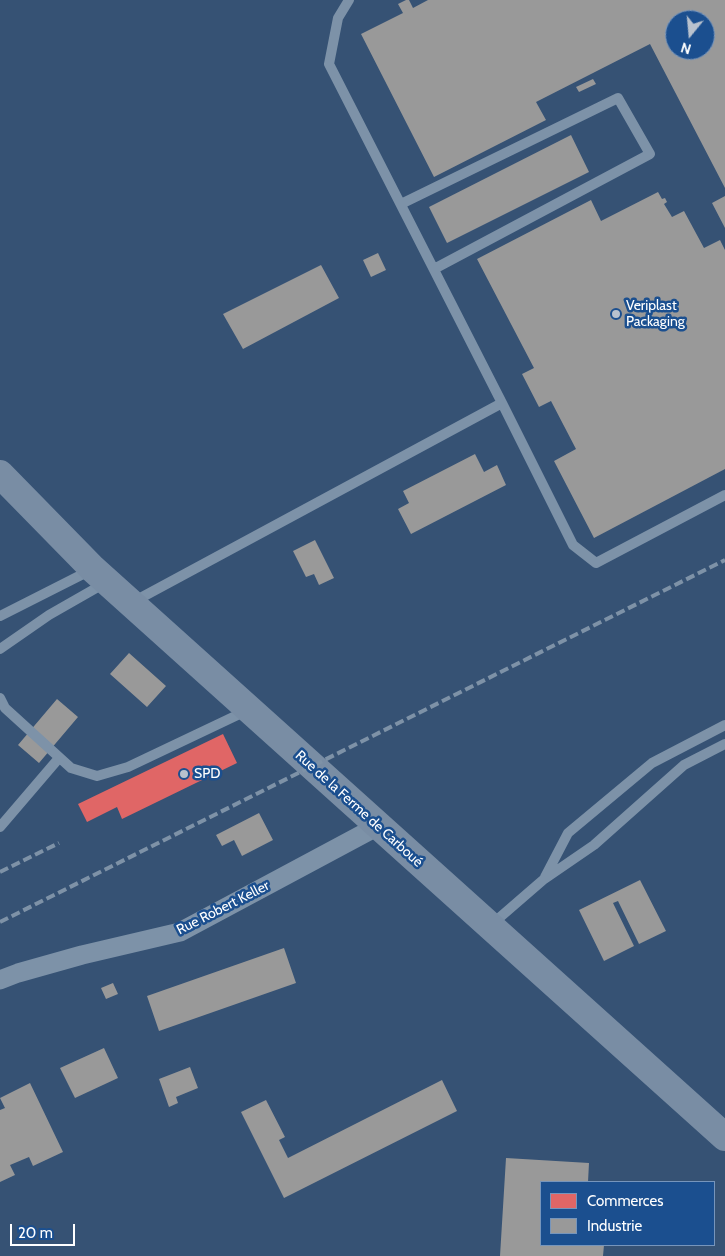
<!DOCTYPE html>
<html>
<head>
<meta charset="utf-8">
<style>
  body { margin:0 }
  #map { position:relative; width:725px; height:1256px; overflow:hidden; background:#365274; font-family:Cabin,sans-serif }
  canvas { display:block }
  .legend { position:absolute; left:540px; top:1181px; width:175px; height:65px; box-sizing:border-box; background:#1b4f8f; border:1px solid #7695bc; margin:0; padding:6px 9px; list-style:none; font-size:15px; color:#fff }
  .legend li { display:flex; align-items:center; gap:10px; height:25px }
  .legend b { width:25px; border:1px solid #7695bc }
  .north { position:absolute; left:665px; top:10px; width:50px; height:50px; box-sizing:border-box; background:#1b4f8f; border:1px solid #7695bc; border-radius:50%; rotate:197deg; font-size:14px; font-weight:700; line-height:20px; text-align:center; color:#fff }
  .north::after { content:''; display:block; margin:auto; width:18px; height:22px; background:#b9c2ce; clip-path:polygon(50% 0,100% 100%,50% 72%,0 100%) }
  .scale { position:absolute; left:10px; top:1224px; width:65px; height:22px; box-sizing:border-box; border:2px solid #fff; border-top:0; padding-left:6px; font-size:15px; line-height:18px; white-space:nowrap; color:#fff; -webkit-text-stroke:4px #1b4f8f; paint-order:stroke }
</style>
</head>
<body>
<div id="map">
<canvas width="725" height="1256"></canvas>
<ul class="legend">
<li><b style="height:14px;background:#e06666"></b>Commerces</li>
<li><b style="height:14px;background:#999"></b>Industrie</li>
</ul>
<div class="north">N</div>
<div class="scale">20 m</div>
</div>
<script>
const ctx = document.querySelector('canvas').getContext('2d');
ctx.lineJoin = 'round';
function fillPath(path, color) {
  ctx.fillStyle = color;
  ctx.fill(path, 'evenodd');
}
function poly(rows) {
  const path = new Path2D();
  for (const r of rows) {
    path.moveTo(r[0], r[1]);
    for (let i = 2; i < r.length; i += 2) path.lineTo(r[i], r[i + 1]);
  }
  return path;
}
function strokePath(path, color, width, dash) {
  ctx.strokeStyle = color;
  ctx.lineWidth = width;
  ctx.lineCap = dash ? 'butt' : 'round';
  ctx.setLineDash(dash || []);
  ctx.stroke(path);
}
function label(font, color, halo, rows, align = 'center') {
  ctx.font = font + ' Cabin,sans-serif';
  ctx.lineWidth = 5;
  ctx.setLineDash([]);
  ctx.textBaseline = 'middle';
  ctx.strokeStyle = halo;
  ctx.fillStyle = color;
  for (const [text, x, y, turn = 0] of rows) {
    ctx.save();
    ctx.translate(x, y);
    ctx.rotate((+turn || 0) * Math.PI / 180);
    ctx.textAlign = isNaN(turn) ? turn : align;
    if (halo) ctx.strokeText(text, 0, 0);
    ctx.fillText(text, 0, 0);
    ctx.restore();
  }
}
const shops = poly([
  [223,734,237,763,122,819,117,807,87,822,78,804]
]);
const industry = poly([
  [406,0,409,0,413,8,428,0,725,0,725,188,650,44,536,102,546,120,434,177,361,34,403,13,398,4],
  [675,20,705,20,705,50,675,50],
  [593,79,596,84,579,92,576,87],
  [571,135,589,172,447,243,429,207],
  [658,192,662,199,665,198,667,202,664,204,672,217,684,211,704,248,720,240,725,250,725,469,594,538,554,461,576,449,551,401,539,407,522,374,534,368,477,259,591,200,601,221],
  [725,196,725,228,712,203],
  [378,253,386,270,371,277,363,260],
  [321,265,339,298,243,349,223,314],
  [475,454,484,472,497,465,506,485,411,534,398,509,409,503,403,491],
  [315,540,334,578,319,585,314,574,306,577,293,551],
  [129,653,166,686,147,707,110,674],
  [57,699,78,717,39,763,18,745],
  [259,813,273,840,242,856,234,840,222,846,216,835],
  [640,880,666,931,639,944,618,901,613,903,634,946,604,961,579,910],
  [284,948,296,983,159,1031,147,996],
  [113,983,118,994,106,999,101,988],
  [104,1048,118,1078,75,1098,60,1068],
  [190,1067,198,1088,176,1097,178,1103,169,1107,159,1079],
  [442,1080,457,1111,284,1198,241,1112,266,1100,285,1137,279,1140,288,1158],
  [30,1083,63,1152,33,1166,29,1157,10,1165,15,1175,0,1182,0,1110,5,1108,0,1098],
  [506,1158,589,1163,588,1182,541,1182,541,1245,604,1245,603,1256,500,1256]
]);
const lane = poly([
  [349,0,338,18,329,64,502,403],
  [401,204,618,98,650,154,434,269],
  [133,602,502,403,573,545,596,563,725,495],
  [0,616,91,570],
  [0,649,49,615,105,583],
  [0,698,5,708,71,768,97,776,128,767,248,710],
  [0,827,59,758],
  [545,877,568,833,652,763,725,725],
  [491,925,543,880,594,845,684,765,725,744]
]);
const street = poly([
  [0,980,18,973,82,955,180,932,378,826]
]);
const secondary = poly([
  [0,474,93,569,725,1137]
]);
const rail = poly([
  [0,872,59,843],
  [0,922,725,560]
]);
const markers = [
  [616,314,5,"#b9c2ce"],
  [184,774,5,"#b9c2ce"]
];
const poiNames = [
  ["Veriplast",626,306],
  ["Packaging",626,322],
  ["SPD",194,774]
];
const streetNames = [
  ["Rue de la Ferme de Carboué",359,809,42],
  ["Rue Robert Keller",223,908,-27]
];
fillPath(shops, '#e06666');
fillPath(industry, '#999');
strokePath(lane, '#7d92a8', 10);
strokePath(street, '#7d92a8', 19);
strokePath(secondary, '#798da4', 28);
strokePath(rail, '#7e92a7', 4, [9, 4]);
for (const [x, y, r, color] of markers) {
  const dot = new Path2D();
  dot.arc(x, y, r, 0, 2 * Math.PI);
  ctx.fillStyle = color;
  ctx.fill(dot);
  strokePath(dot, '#1b4f8f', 2);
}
label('14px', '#fff', '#1b4f8f', poiNames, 'left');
label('14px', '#fff', '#1b4f8f', streetNames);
</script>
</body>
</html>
